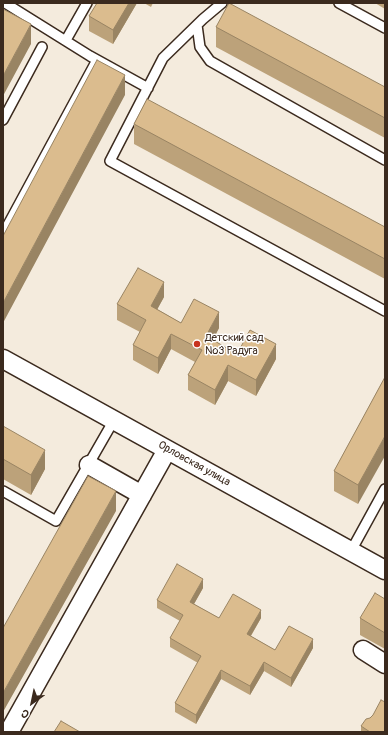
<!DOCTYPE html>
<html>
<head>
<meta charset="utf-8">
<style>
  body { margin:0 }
  #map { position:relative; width:388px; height:735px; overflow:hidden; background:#f4ebdd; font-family:Pangolin,sans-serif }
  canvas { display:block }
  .frame { position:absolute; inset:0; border:4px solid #3b2a1e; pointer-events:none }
  .north { position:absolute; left:12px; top:683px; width:40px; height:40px; -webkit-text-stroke:3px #fff; paint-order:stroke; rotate:213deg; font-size:11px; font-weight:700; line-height:16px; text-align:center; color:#3b2a1e }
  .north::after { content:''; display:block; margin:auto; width:14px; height:18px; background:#3b2a1e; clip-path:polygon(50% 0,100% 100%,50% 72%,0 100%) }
</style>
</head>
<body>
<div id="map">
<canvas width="388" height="735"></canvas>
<div class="frame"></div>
<div class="north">С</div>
</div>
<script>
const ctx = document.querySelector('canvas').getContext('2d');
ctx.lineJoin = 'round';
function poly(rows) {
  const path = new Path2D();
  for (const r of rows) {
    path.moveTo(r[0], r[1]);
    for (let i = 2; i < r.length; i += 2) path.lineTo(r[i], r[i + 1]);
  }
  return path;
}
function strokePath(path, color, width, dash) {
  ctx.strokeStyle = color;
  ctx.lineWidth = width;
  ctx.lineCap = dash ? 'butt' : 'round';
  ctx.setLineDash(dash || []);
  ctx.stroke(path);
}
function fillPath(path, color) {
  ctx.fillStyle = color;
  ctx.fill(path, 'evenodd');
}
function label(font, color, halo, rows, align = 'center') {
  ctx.font = font + ' Pangolin,sans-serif';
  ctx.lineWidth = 3;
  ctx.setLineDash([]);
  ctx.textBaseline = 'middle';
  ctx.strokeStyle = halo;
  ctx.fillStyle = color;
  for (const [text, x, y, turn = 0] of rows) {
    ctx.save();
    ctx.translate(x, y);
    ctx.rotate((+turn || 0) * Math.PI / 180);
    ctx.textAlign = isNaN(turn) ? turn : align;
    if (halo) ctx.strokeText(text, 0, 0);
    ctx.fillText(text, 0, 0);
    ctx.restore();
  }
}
const lane = poly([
  [5,3,90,56,148,88],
  [222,3,203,19,163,58,110,161,385,311],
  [339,3,385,28],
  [197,25,200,47,210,61,385,160],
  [66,40,87,3],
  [3,120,42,47],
  [3,234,97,60],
  [3,491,56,521,114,420],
  [351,551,385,489]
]);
const street = poly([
  [3,359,385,570],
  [89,465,142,495],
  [363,650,385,664],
  [9,732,167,450]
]);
const wall = poly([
  [97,3,137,3,113,44,89,31,89,16],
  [144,3,153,3,151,7],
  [375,3,385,3,385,9],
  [216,27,385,87,385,138,216,47],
  [134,124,385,227,385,279,134,144],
  [164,297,157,309,181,323,219,328,213,340,237,354,276,359,256,396,228,381,215,405,188,390,188,375,195,362,171,349,158,374,133,360,133,345,140,332,117,320,117,304],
  [385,377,358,504,334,491,334,471],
  [3,426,45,469,31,495,3,479],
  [203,588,194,604,219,618,261,618,251,636,275,650,313,648,291,687,264,671,250,695,221,679,196,724,175,712,175,703,198,663,170,647,170,638,180,621,157,608,157,600],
  [385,599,385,649,360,635,360,618],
  [361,726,385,732,361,732]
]);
const shadedWall = poly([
  [129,3,137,3,113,44,113,30],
  [31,24,31,44,3,96,3,76],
  [125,75,125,95,3,323,3,303],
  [164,282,164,297,151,321,151,306],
  [219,312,219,328,206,352,206,336],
  [171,334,171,349,158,374,158,358],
  [276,344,276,359,256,396,256,380],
  [228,365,228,381,215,405,215,390],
  [385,436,385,456,358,504,358,485],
  [45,450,45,469,31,495,31,475],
  [116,491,116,511,3,712,3,693],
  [203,579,203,588,190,611,190,602],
  [261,610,261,618,247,642,247,634],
  [313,639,313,648,291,687,291,678],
  [264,662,264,671,250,695,250,686],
  [221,670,221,679,196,724,196,715]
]);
const building = poly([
  [97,3,129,3,113,30,89,16,97,3],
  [229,3,385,87,385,118,216,27,229,3],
  [3,9,31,24,3,76,3,9],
  [97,60,125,75,3,303,3,236,97,60],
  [147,99,385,227,385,259,134,124,147,99],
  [138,268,164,282,151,306,181,323,194,299,219,312,206,336,237,354,250,330,276,344,256,380,228,365,215,390,188,375,202,350,171,334,158,358,133,345,146,320,117,304,138,268],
  [385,377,385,436,358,485,334,471,385,377],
  [3,426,45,450,31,475,3,459,3,426],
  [88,476,116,491,3,693,3,628,88,476],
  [177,564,203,579,190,602,219,618,233,594,261,610,247,634,275,650,289,626,313,639,291,678,264,662,250,686,221,670,196,715,175,703,201,656,170,638,183,615,157,600,177,564],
  [375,593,385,599,385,633,360,618,375,593],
  [381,700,385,702,385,732,370,732,361,726,366,719,370,718,373,715,381,700],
  [61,721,80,732,54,732,61,721]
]);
const markers = [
  [197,344,4,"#c8321e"]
];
const poiNames = [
  ["Детский сад",205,338],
  ["№3 Радуга",205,351]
];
const streetNames = [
  ["Орловская улица",194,464,29]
];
strokePath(lane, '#3b2a1e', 12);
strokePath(street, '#3b2a1e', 21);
strokePath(lane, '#fff', 9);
strokePath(street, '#fff', 18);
fillPath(wall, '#bca27a');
fillPath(shadedWall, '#998463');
fillPath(building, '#dbbc8e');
strokePath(building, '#998463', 1);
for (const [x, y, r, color] of markers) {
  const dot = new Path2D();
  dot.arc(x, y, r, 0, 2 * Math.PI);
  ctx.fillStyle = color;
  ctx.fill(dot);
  strokePath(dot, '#fff', 1.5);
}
label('11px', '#3b2a1e', '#fff', poiNames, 'left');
label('11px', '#3b2a1e', '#fff', streetNames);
</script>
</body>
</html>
